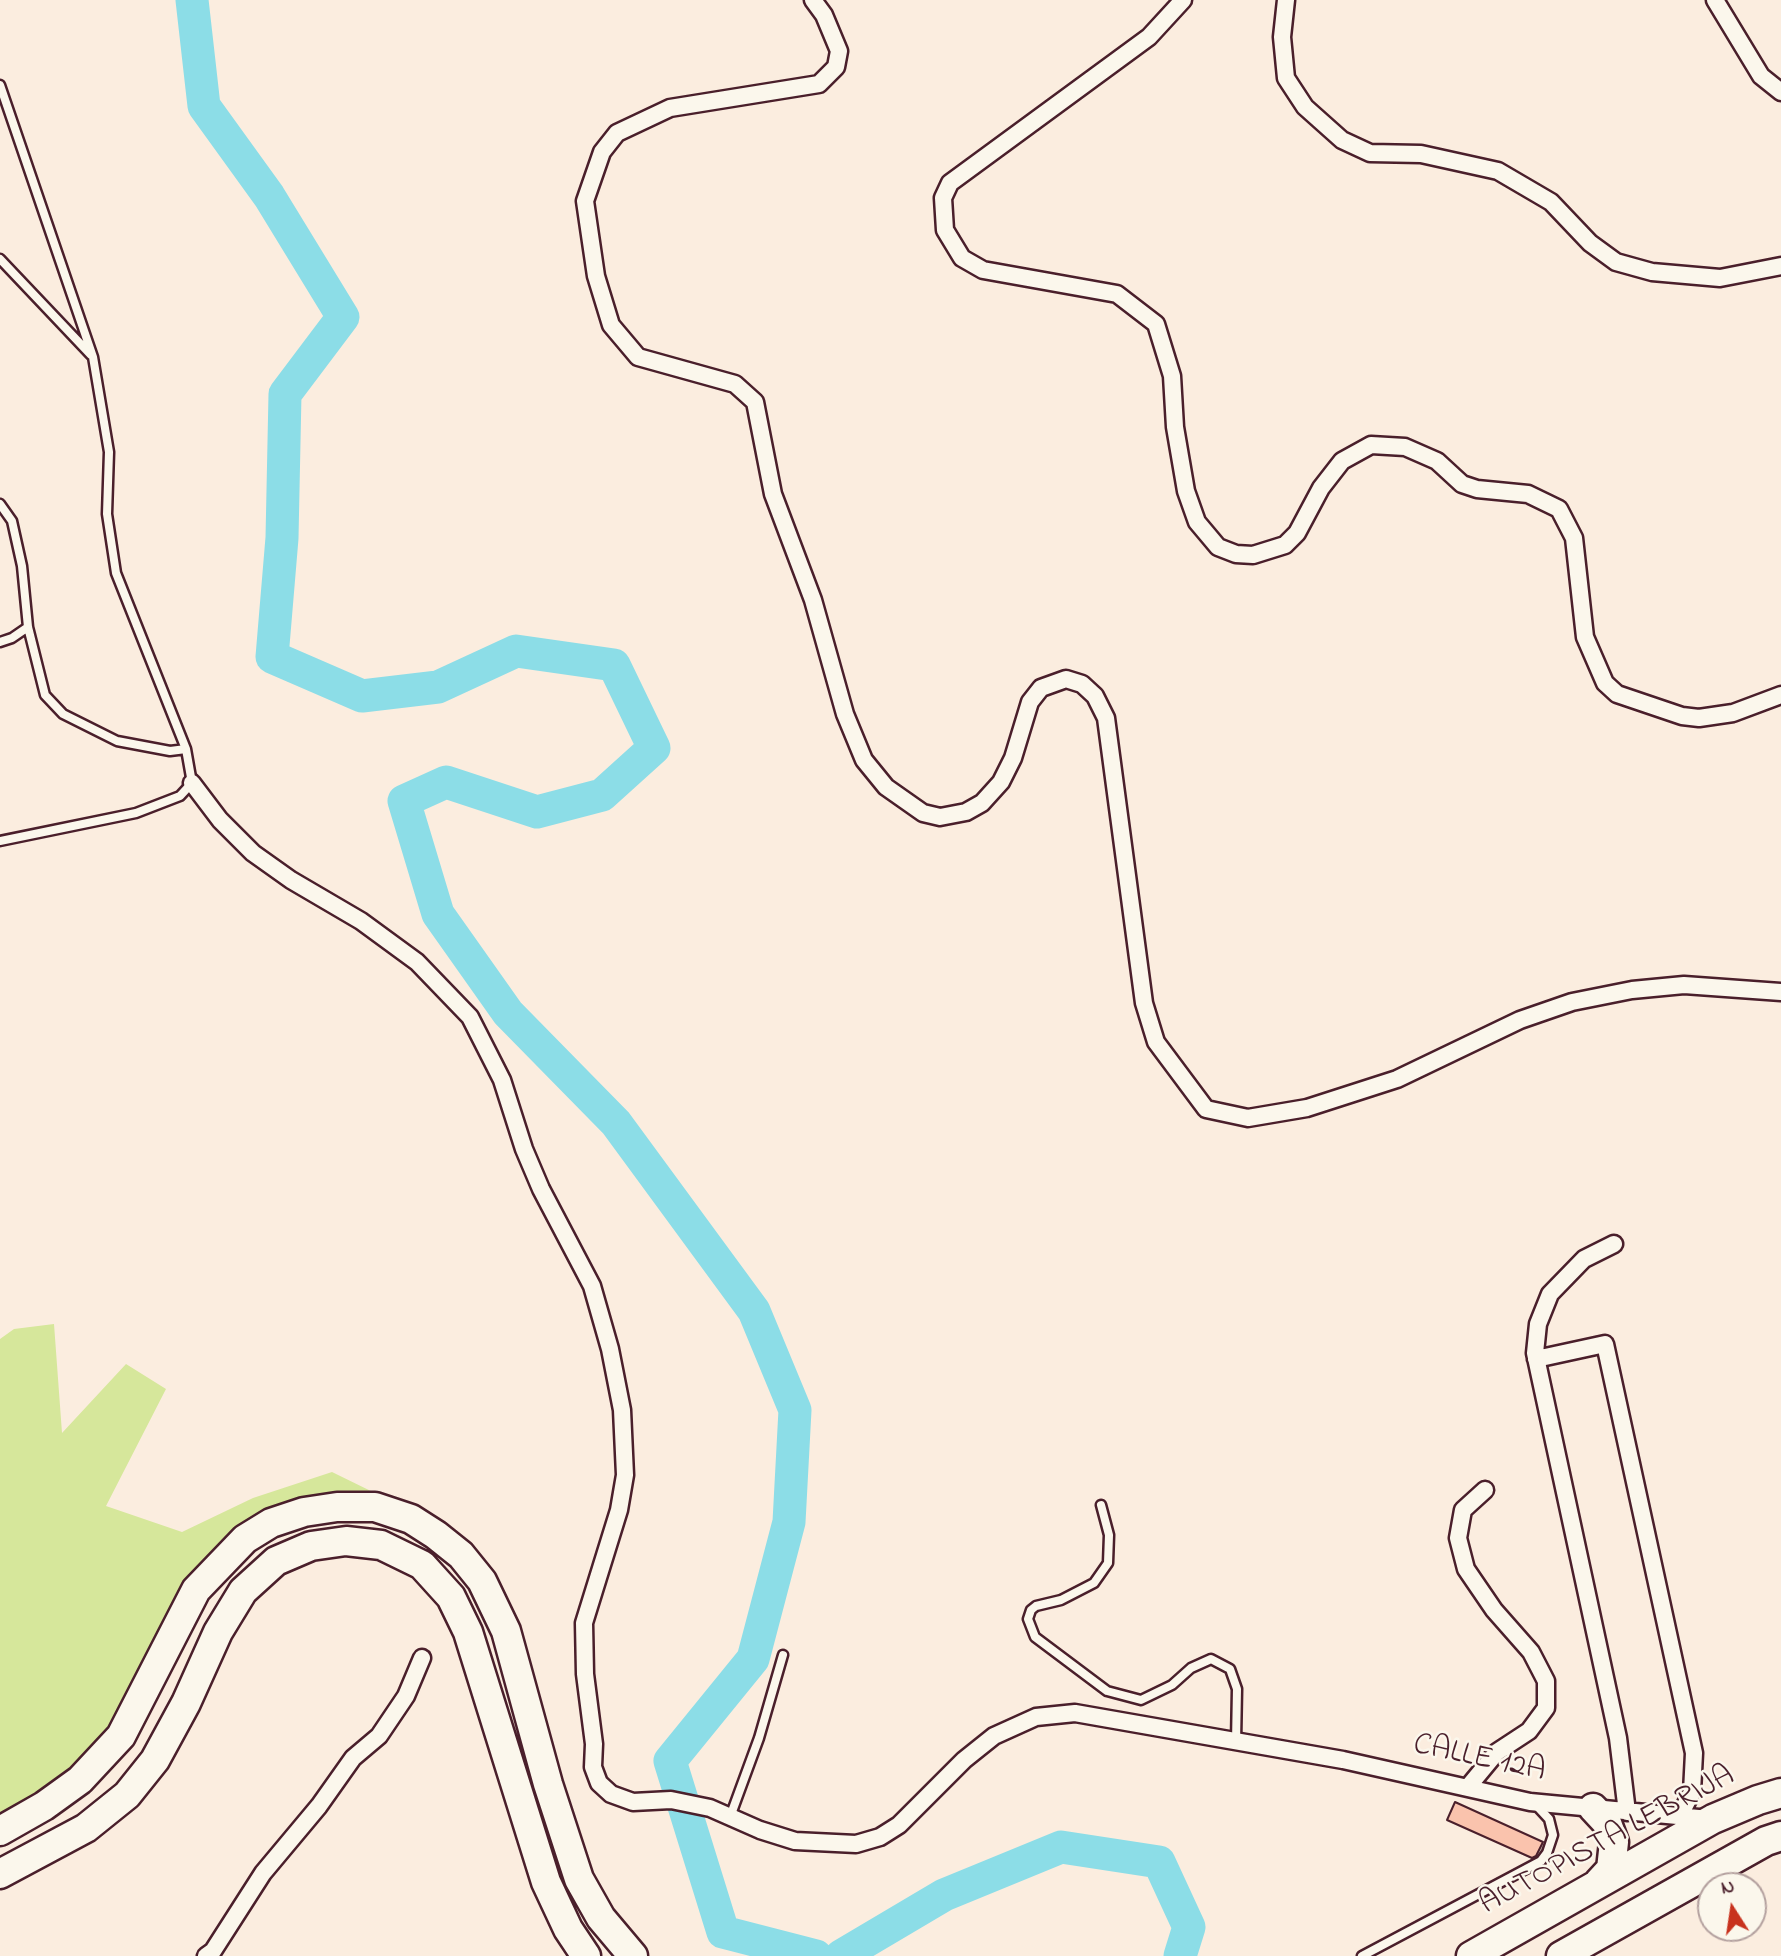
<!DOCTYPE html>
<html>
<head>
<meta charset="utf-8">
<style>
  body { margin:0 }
  #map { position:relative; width:1781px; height:1956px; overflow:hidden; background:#fbeddf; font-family:"Indie Flower",sans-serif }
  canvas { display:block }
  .north { position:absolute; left:1697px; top:1872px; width:70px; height:70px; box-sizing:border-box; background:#fbf7ec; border:2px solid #b4a19f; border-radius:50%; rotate:348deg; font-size:19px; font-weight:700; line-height:28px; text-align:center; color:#4a1f2b }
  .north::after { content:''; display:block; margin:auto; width:24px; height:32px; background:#c8321e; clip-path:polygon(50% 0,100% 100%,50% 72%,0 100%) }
</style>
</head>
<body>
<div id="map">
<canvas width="1781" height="1956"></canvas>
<div class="north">N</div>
</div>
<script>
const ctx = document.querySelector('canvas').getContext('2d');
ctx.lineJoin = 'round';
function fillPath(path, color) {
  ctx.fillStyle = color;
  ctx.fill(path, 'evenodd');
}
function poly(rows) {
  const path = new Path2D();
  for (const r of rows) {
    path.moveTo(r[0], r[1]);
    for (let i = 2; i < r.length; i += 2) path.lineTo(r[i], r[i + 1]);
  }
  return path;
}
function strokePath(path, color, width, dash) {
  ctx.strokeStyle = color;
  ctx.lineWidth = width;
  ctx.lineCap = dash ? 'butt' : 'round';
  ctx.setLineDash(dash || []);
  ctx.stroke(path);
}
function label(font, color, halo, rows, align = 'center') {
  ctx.font = font + ' "Indie Flower",sans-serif';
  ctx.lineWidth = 5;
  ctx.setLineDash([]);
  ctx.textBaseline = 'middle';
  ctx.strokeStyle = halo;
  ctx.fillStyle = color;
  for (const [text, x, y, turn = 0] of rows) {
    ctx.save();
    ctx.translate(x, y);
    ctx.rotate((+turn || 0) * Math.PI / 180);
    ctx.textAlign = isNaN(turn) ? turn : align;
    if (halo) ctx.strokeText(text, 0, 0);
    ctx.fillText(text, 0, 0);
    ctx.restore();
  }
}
const green = poly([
  [54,1324,62,1433,126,1364,166,1389,106,1506,182,1532,253,1498,332,1472,379,1495,219,1547,120,1733,0,1831,0,1339,14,1329]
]);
const shadow = poly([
  [1449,1820,1542,1843,1545,1847,1536,1861]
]);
const river = poly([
  [192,0,204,106,269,196,343,317,285,394,282,538,272,657,362,696,438,687,516,651,614,665,654,748,602,795,537,812,446,782,404,801,438,914,508,1013,616,1123,754,1311,795,1410,789,1522,753,1659,670,1761,723,1932,816,1956],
  [841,1956,944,1895,1061,1847,1159,1862,1189,1927,1180,1956]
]);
const building = poly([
  [1455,1802,1543,1842,1536,1856,1532,1858,1447,1820,1455,1802]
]);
const lane = poly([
  [0,85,93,357,109,452,107,514,116,573,186,749,192,783,180,796,136,813,0,841],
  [0,259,91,355],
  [0,504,12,521,22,566,28,627,45,695,63,714,117,741,170,751,186,749],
  [0,642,12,638,28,627],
  [1101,1505,1109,1535,1108,1563,1094,1583,1061,1600,1036,1606,1031,1610,1028,1619,1035,1637,1107,1691,1141,1700,1172,1685,1191,1668,1211,1659,1230,1669,1237,1689,1236,1742],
  [730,1817,759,1738,783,1655],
  [1362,1956,1541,1861,1547,1853,1553,1835,1549,1819,1536,1805]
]);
const street = poly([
  [813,0,824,15,839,51,836,67,819,84,670,108,617,133,602,152,585,201,596,276,611,325,638,357,735,384,755,402,773,494,813,600,845,714,864,760,886,787,923,813,940,817,966,812,982,803,1001,782,1013,758,1030,702,1041,688,1066,679,1082,684,1095,696,1106,718,1144,1003,1156,1042,1206,1109,1248,1118,1307,1108,1397,1079,1520,1020,1572,1002,1632,990,1684,985,1781,992],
  [1183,0,1149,37,950,183,943,198,945,230,962,258,983,270,1117,294,1156,324,1172,376,1175,427,1186,491,1197,522,1218,547,1236,554,1253,555,1285,545,1297,533,1321,488,1342,461,1371,445,1405,447,1437,461,1462,484,1477,489,1528,494,1559,509,1574,538,1585,637,1605,683,1617,694,1682,716,1699,718,1733,713,1781,695],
  [1286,0,1282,37,1286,78,1305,107,1342,140,1370,153,1421,154,1498,171,1551,202,1590,243,1616,262,1652,272,1720,278,1781,266],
  [1715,0,1761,76,1781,92],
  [192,783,220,820,253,853,291,880,361,921,417,962,470,1017,502,1080,524,1149,541,1189,592,1286,610,1349,622,1410,625,1475,619,1510,584,1623,585,1674,594,1744,593,1767,599,1783,611,1794,633,1802,671,1800,710,1808,760,1830,795,1841,856,1844,880,1837,899,1825,964,1760,994,1736,1036,1717,1075,1713,1343,1760,1530,1802,1709,1819],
  [1614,1244,1584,1259,1550,1294,1538,1324,1535,1353,1618,1738,1627,1812],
  [1536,1359,1605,1344,1694,1753,1692,1792,1679,1817],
  [1468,1787,1497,1752,1529,1731,1546,1708,1546,1681,1531,1652,1494,1610,1466,1569,1458,1538,1463,1510,1485,1490],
  [206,1956,213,1951,263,1873,319,1806,353,1758,379,1736,406,1696,422,1658]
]);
const highway = poly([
  [1593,1808,1607,1823,1614,1842,1611,1869,1599,1882],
  [0,1831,44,1806,80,1780,121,1736,196,1590,245,1539,271,1523,304,1512,337,1507,375,1507,411,1519,436,1535,461,1555,482,1581,506,1631,548,1784,579,1879,601,1918,633,1956],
  [0,1874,86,1828,127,1795,155,1760,186,1703,218,1632,243,1591,276,1561,311,1546,346,1541,381,1545,422,1565,451,1597,468,1632,546,1882,568,1929,586,1956],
  [1471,1956,1713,1819,1758,1800,1781,1793],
  [1561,1956,1766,1841,1781,1836]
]);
const streetNames = [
  ["CALLE 12A",1479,1760,12],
  ["AUTOPISTA LEBRIJA",1608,1842,-28]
];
fillPath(green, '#d6e79b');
fillPath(shadow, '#0003');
strokePath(river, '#8cdde7', 33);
fillPath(building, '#fac3ad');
strokePath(building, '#4a1f2b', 2);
strokePath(lane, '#4a1f2b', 13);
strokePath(street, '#4a1f2b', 21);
strokePath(highway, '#4a1f2b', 33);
strokePath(lane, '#fbf7ec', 8);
strokePath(street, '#fbf7ec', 16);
strokePath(highway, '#fbf7ec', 28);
label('32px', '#4a1f2b', '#fbf7ec', streetNames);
</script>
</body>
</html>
